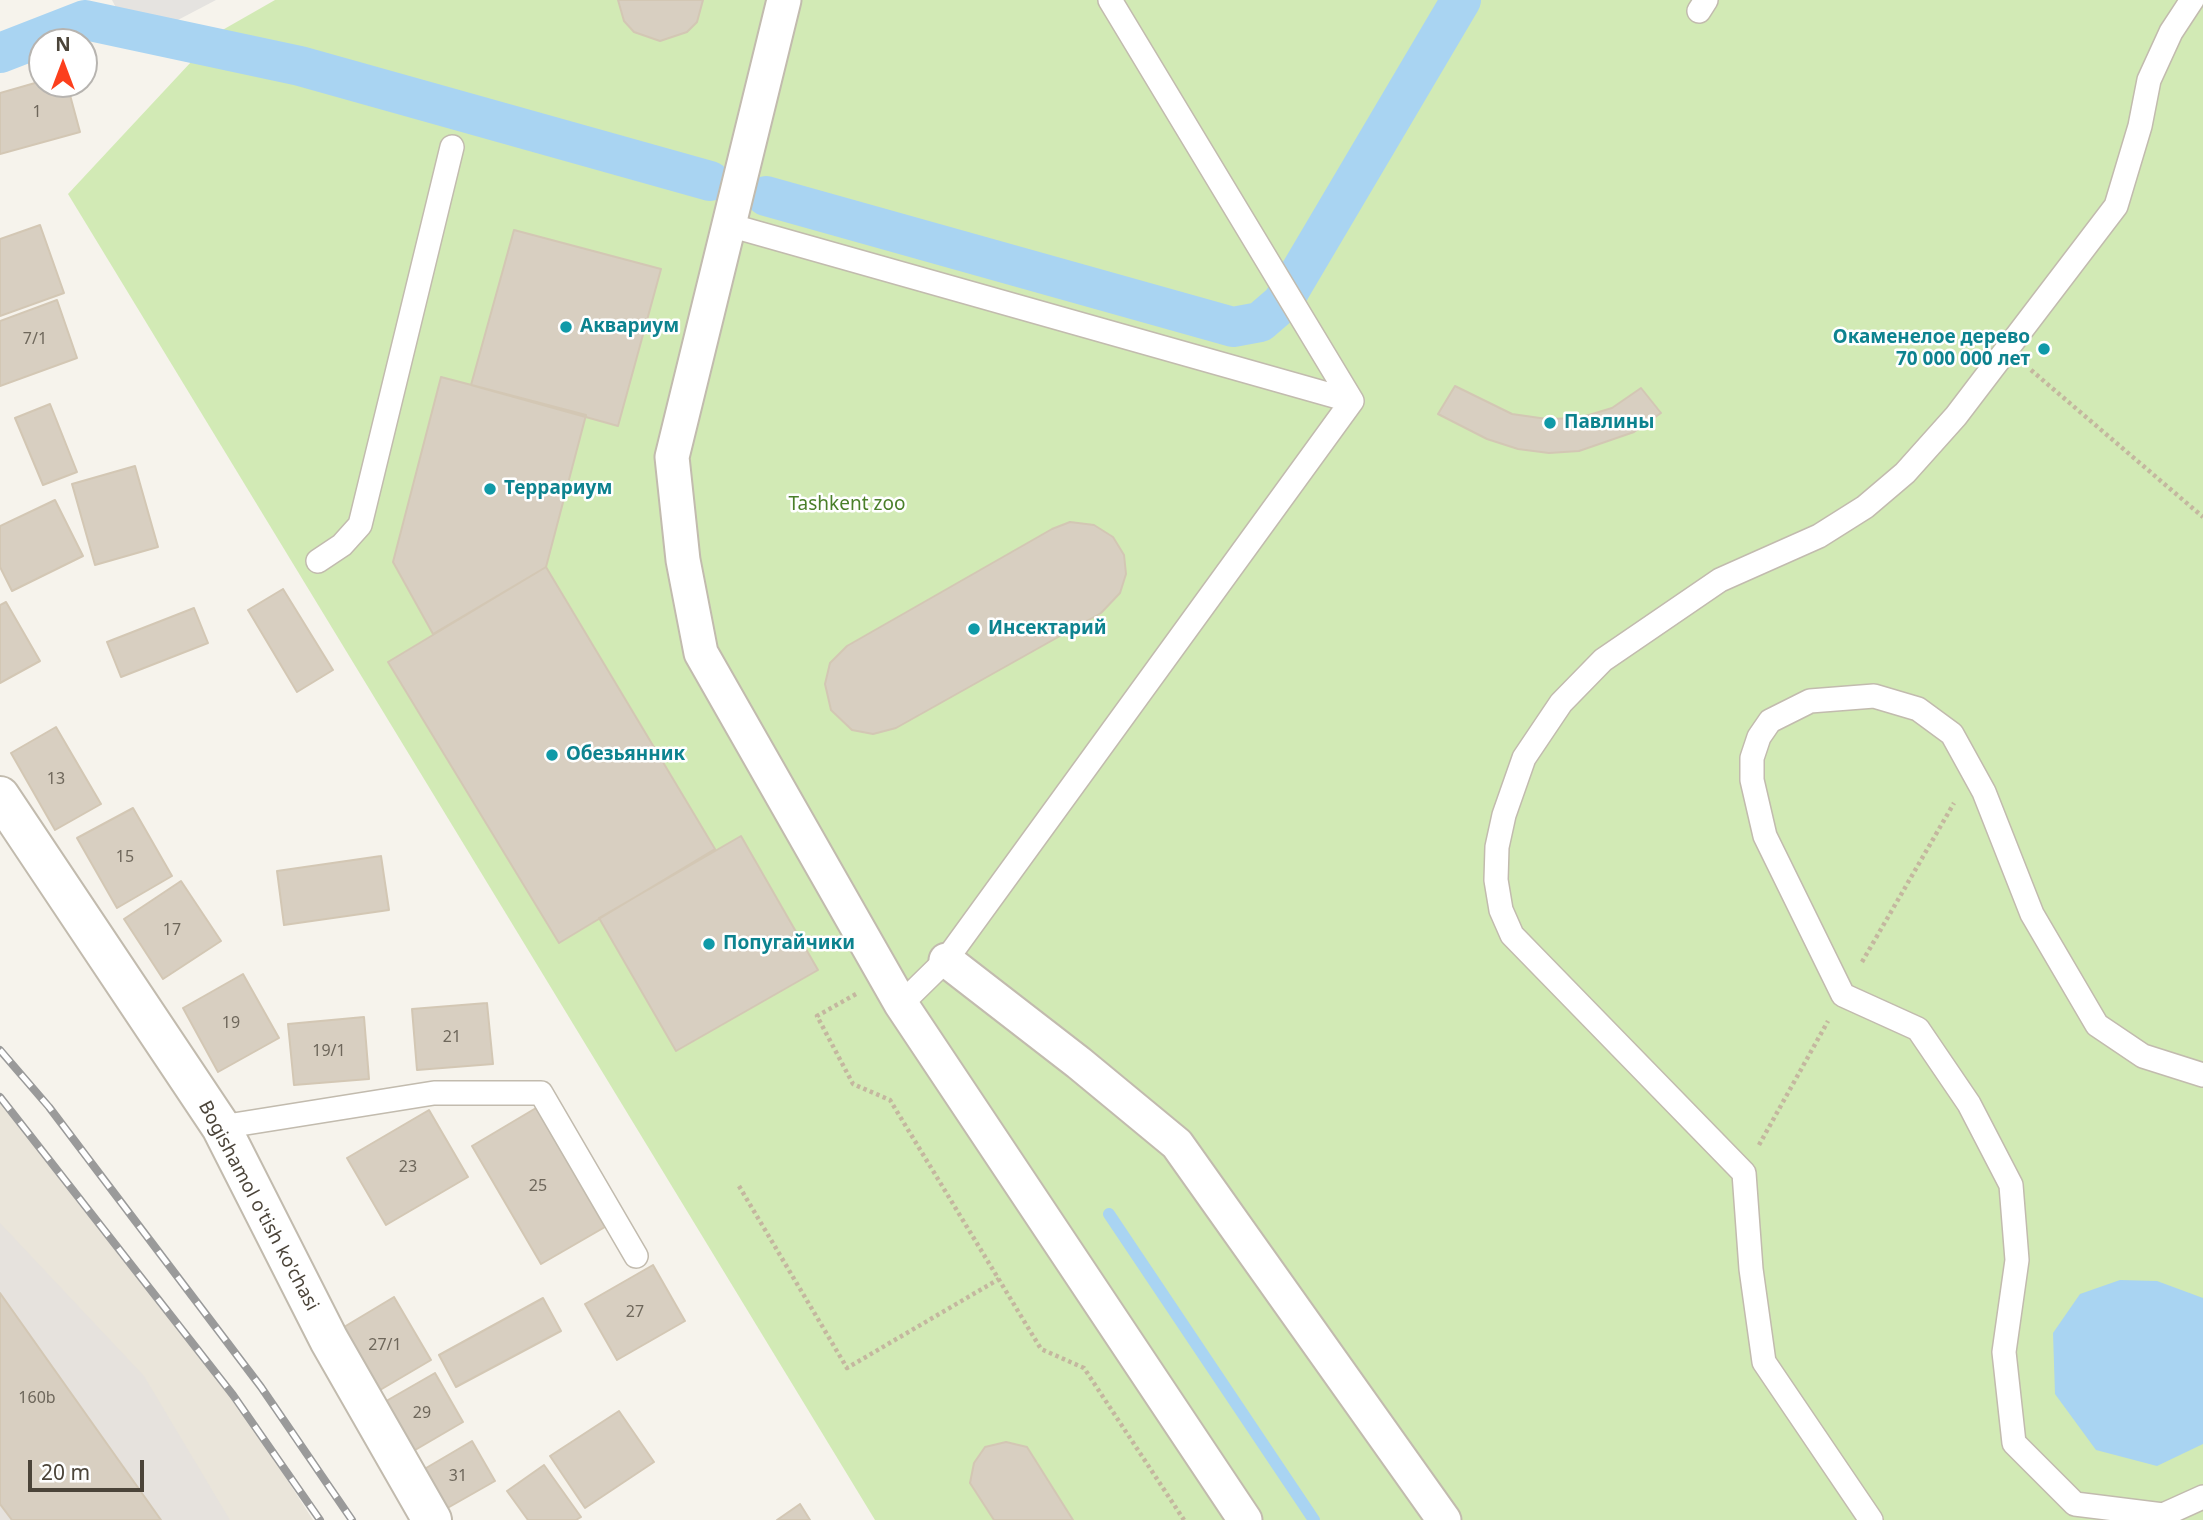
<!DOCTYPE html>
<html>
<head>
<meta charset="utf-8">
<style>
  body { margin:0 }
  #map { position:relative; width:2203px; height:1520px; overflow:hidden; background:#f6f3ec; font-family:"Noto Sans",sans-serif }
  canvas { display:block }
  .north { position:absolute; left:28px; top:28px; width:70px; height:70px; box-sizing:border-box; background:#fff; border:2px solid #b7b4b0; border-radius:50%; rotate:0deg; font-size:19px; font-weight:700; line-height:28px; text-align:center; color:#4b4439 }
  .north::after { content:''; display:block; margin:auto; width:24px; height:32px; background:#fc3f1d; clip-path:polygon(50% 0,100% 100%,50% 72%,0 100%) }
  .scale { position:absolute; left:28px; top:1460px; width:116px; height:32px; box-sizing:border-box; border:4px solid #4b4439; border-top:0; padding-left:9px; font-size:21px; line-height:24px; white-space:nowrap; color:#4b4439; -webkit-text-stroke:5px #fff; paint-order:stroke }
</style>
</head>
<body>
<div id="map">
<canvas width="2203" height="1520"></canvas>
<div class="north">N</div>
<div class="scale">20 m</div>
</div>
<script>
const ctx = document.querySelector('canvas').getContext('2d');
ctx.lineJoin = 'round';
function fillPath(path, color) {
  ctx.fillStyle = color;
  ctx.fill(path, 'evenodd');
}
function poly(rows) {
  const path = new Path2D();
  for (const r of rows) {
    path.moveTo(r[0], r[1]);
    for (let i = 2; i < r.length; i += 2) path.lineTo(r[i], r[i + 1]);
  }
  return path;
}
function strokePath(path, color, width, dash) {
  ctx.strokeStyle = color;
  ctx.lineWidth = width;
  ctx.lineCap = dash ? 'butt' : 'round';
  ctx.setLineDash(dash || []);
  ctx.stroke(path);
}
function label(font, color, halo, rows, align = 'center') {
  ctx.font = font + ' "Noto Sans",sans-serif';
  ctx.lineWidth = 5;
  ctx.setLineDash([]);
  ctx.textBaseline = 'middle';
  ctx.strokeStyle = halo;
  ctx.fillStyle = color;
  for (const [text, x, y, turn = 0] of rows) {
    ctx.save();
    ctx.translate(x, y);
    ctx.rotate((+turn || 0) * Math.PI / 180);
    ctx.textAlign = isNaN(turn) ? turn : align;
    if (halo) ctx.strokeText(text, 0, 0);
    ctx.fillText(text, 0, 0);
    ctx.restore();
  }
}
const residential = poly([
  [0,1097,233,1395,313,1520,0,1520]
]);
const industrial = poly([
  [0,1223,144,1376,230,1520,0,1520]
]);
const green = poly([
  [275,0,2203,0,2203,1520,875,1520,68,194,219,32]
]);
const parking = poly([
  [112,0,216,0,134,43]
]);
const water = poly([
  [2120,1280,2157,1281,2203,1298,2203,1444,2157,1466,2096,1450,2055,1394,2053,1333,2080,1294]
]);
const stream = poly([
  [1109,1214,1314,1520]
]);
const canal = poly([
  [0,53,85,20,300,66,710,181],
  [766,196,1233,327,1260,322,1282,303,1461,0]
]);
const building = poly([
  [618,0,703,0,697,22,687,32,660,41,634,32,624,21,618,0],
  [42,81,42,84,67,84,80,132,0,154,0,93,42,81],
  [40,225,64,293,0,316,0,239,40,225],
  [514,230,661,269,618,426,471,385,514,230],
  [57,300,77,358,0,386,0,321,57,300],
  [441,377,586,415,546,567,433,634,393,562,441,377],
  [1455,386,1512,414,1547,419,1579,418,1612,408,1641,388,1661,413,1634,432,1579,451,1549,453,1518,449,1487,439,1438,414,1455,386],
  [50,404,77,472,43,485,15,418,50,404],
  [135,466,158,547,95,565,72,484,135,466],
  [55,500,83,556,12,591,0,567,0,526,55,500],
  [1070,522,1094,525,1113,537,1124,555,1126,574,1120,593,1101,613,896,728,873,734,852,730,831,710,825,684,830,663,847,646,1052,529,1070,522],
  [546,567,715,849,559,943,388,662,546,567],
  [283,589,333,670,297,692,248,610,283,589],
  [6,602,40,661,0,683,0,605,6,602],
  [194,608,208,643,121,677,107,642,194,608],
  [56,727,101,804,55,830,11,753,56,727],
  [133,808,172,876,117,908,77,838,133,808],
  [741,836,818,970,676,1051,599,918,741,836],
  [381,856,389,910,284,925,277,871,381,856],
  [181,881,221,941,163,979,124,919,181,881],
  [243,974,279,1038,218,1072,183,1008,243,974],
  [487,1003,493,1064,417,1070,412,1009,487,1003],
  [364,1017,369,1079,294,1085,288,1024,364,1017],
  [536,1108,605,1227,541,1264,472,1146,536,1108],
  [429,1110,468,1177,386,1225,347,1158,429,1110],
  [653,1265,685,1321,617,1360,585,1304,653,1265],
  [0,1293,161,1520,12,1520,0,1504,0,1293],
  [394,1297,431,1360,375,1393,339,1330,394,1297],
  [543,1298,561,1331,456,1387,439,1355,543,1298],
  [435,1373,463,1422,410,1453,381,1404,435,1373],
  [619,1411,654,1462,585,1508,550,1456,619,1411],
  [472,1441,495,1481,444,1510,421,1471,472,1441],
  [1006,1442,1027,1447,1073,1520,994,1520,970,1483,974,1463,985,1447,1006,1442],
  [544,1465,581,1517,576,1520,528,1520,507,1491,544,1465],
  [800,1504,810,1520,777,1520,800,1504]
]);
const path = poly([
  [2031,370,2203,517],
  [1862,962,1954,803],
  [856,994,817,1016,853,1084,890,1100,1041,1349,1084,1368,1184,1520],
  [1759,1145,1828,1021],
  [739,1186,847,1368,999,1279]
]);
const service = poly([
  [1110,0,1352,401],
  [1699,11,1706,0],
  [729,225,1352,401],
  [318,561,342,545,360,525,452,147],
  [901,1004,946,960,1352,401],
  [2203,1075,2143,1056,2097,1025,2032,914,1984,792,1952,734,1918,709,1874,696,1810,701,1770,721,1759,737,1752,758,1752,780,1765,836,1843,995,1918,1029,1969,1104,2011,1185,2017,1260,2004,1352,2014,1443,2075,1504,2163,1515,2203,1497],
  [221,1127,434,1093,541,1093,636,1256],
  [1871,1520,1764,1362,1751,1269,1744,1173,1512,935,1501,910,1496,880,1497,847,1504,815,1524,758,1561,703,1603,660,1720,580,1819,536,1865,507,1905,473,1956,416,2116,206,2140,126,2149,80,2171,32,2192,0]
]);
const pedestrian = poly([
  [784,0,672,457,683,560,701,653,901,1004,1245,1520],
  [946,960,1079,1063,1177,1144,1444,1520]
]);
const minor = poly([
  [0,796,221,1127,329,1340,432,1520]
]);
const rail = poly([
  [0,1050,49,1107,261,1387,352,1520],
  [0,1097,233,1395,320,1520]
]);
const markers = [
  [566,327,7,"#0f9aa8"],
  [2044,349,7,"#0f9aa8"],
  [1550,423,7,"#0f9aa8"],
  [490,489,7,"#0f9aa8"],
  [974,629,7,"#0f9aa8"],
  [552,755,7,"#0f9aa8"],
  [709,944,7,"#0f9aa8"]
];
const numberNames = [
  ["1",37,112],
  ["7/1",35,339],
  ["13",56,779],
  ["15",125,857],
  ["17",172,930],
  ["19",231,1023],
  ["21",452,1037],
  ["19/1",329,1051],
  ["23",408,1167],
  ["25",538,1186],
  ["27",635,1312],
  ["27/1",385,1345],
  ["160b",37,1398],
  ["29",422,1413],
  ["31",458,1476]
];
const cultureNames = [
  ["Аквариум",580,327],
  ["Окаменелое дерево",2030,338,"right"],
  ["70 000 000 лет",2030,360,"right"],
  ["Павлины",1564,423],
  ["Террариум",504,489],
  ["Инсектарий",988,629],
  ["Обезьянник",566,755],
  ["Попугайчики",723,944]
];
const parkNames = [
  ["Tashkent zoo",847,505]
];
const streetNames = [
  ["Bogishamol o'tish ko'chasi",258,1206,62]
];
fillPath(residential, '#eae5da');
fillPath(industrial, '#e6e2dd');
fillPath(green, '#d2eab5');
fillPath(parking, '#e5e3e0');
fillPath(water, '#a9d4f2');
strokePath(stream, '#a9d4f2', 12);
strokePath(canal, '#a9d4f2', 40);
fillPath(building, '#d8cfc1');
strokePath(building, '#d3c7b4', 2);
strokePath(service, '#c2bbae', 26);
strokePath(pedestrian, '#c2bbae', 37);
strokePath(minor, '#c2bbae', 42);
strokePath(path, '#c4b79f', 4.5, [3.5, 3.5]);
strokePath(service, '#fff', 23);
strokePath(pedestrian, '#fff', 33);
strokePath(minor, '#fff', 38);
strokePath(rail, '#9a9a9a', 8);
strokePath(rail, '#fff', 5, [16]);
for (const [x, y, r, color] of markers) {
  const dot = new Path2D();
  dot.arc(x, y, r, 0, 2 * Math.PI);
  ctx.fillStyle = color;
  ctx.fill(dot);
  strokePath(dot, '#fff', 2.5);
}
label('16px', '#6e675b', null, numberNames);
label('bold 19px', '#0d838f', '#fff', cultureNames, 'left');
label('19px', '#4a7f2a', '#fff', parkNames);
label('19px', '#4b4439', '#fff', streetNames);
</script>
</body>
</html>
